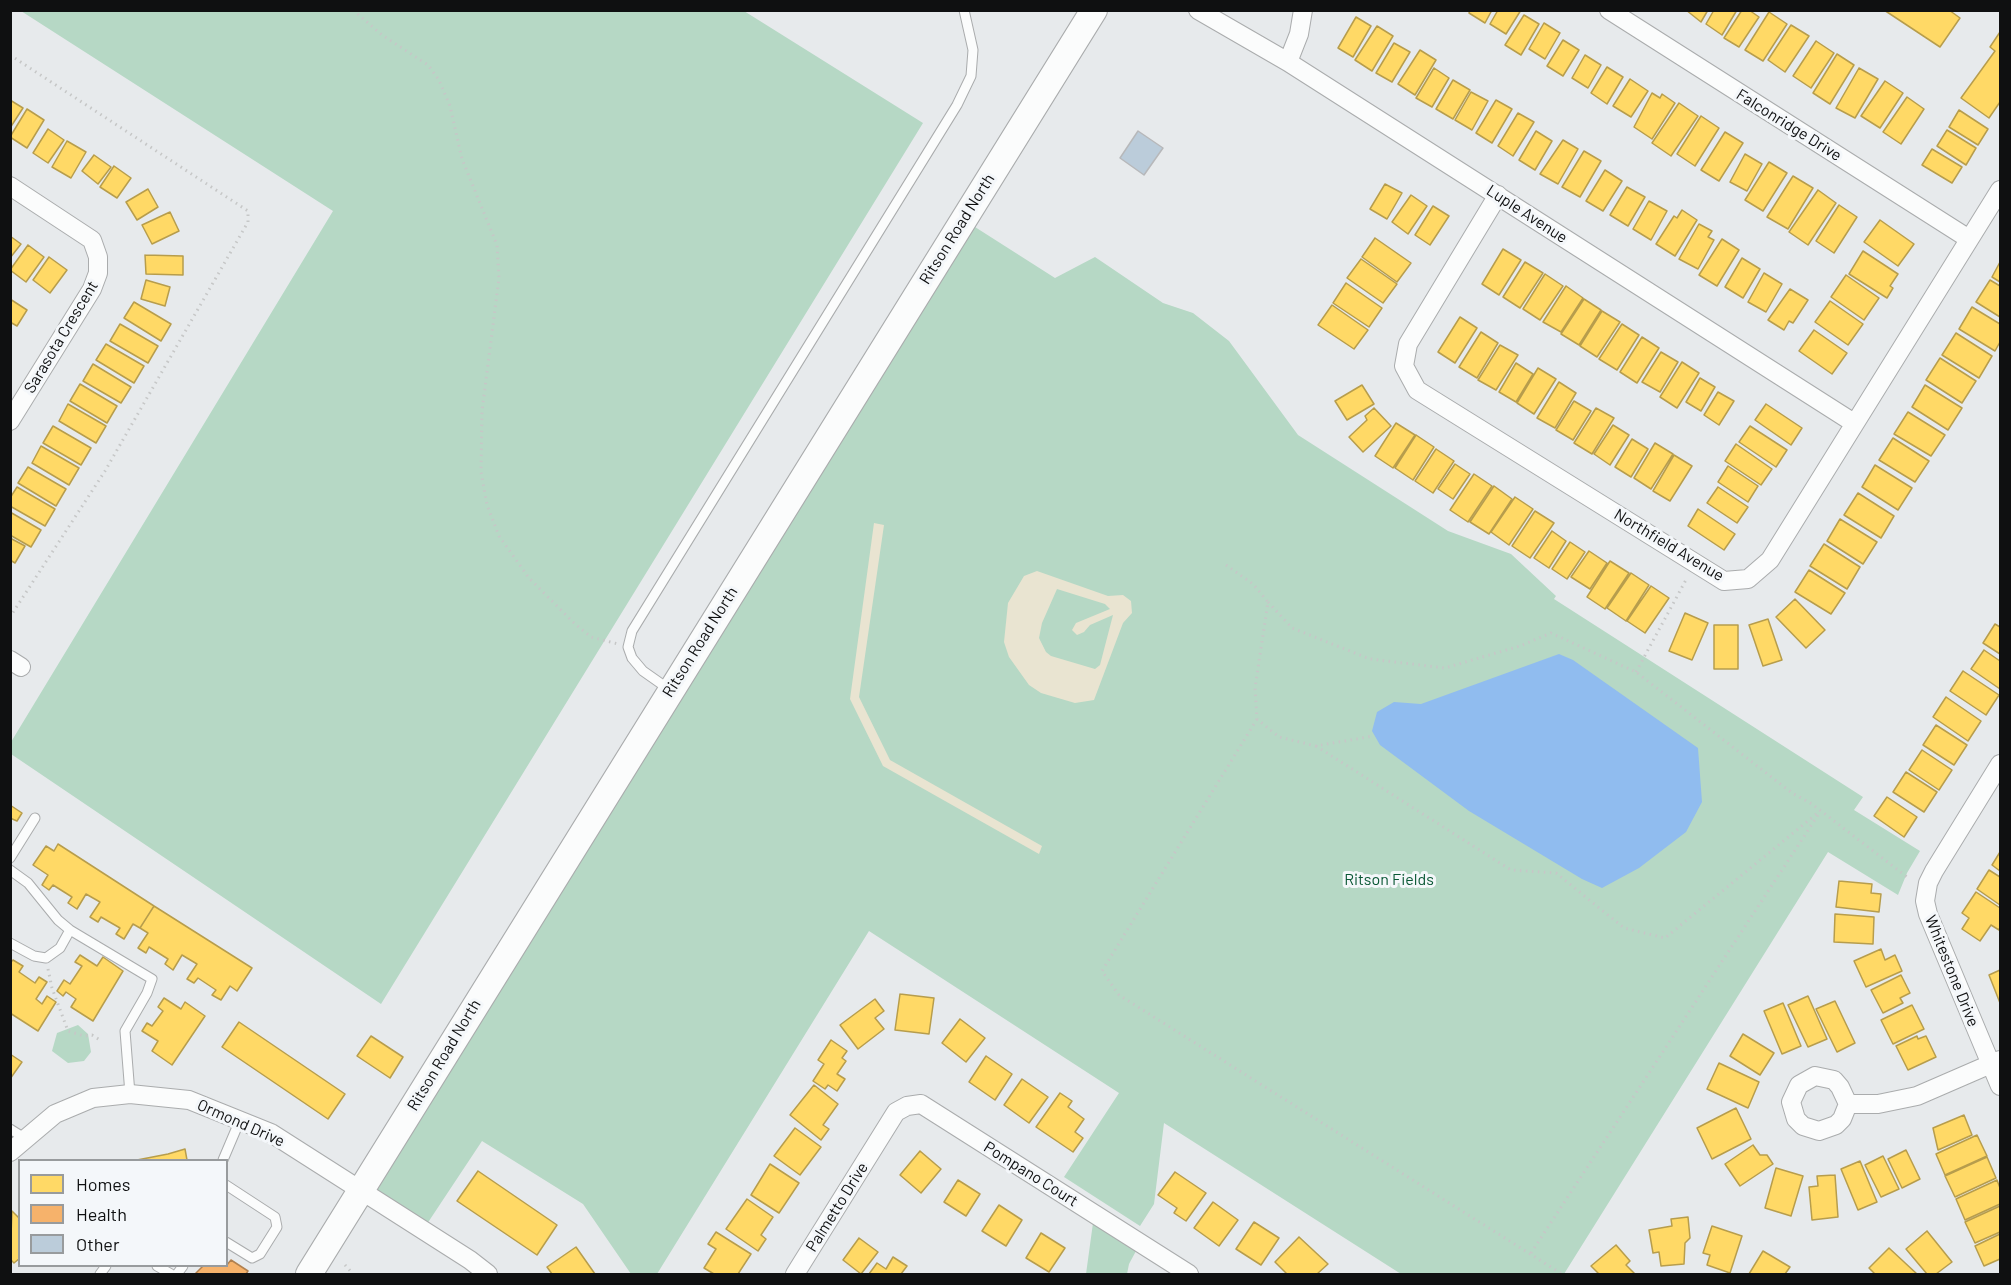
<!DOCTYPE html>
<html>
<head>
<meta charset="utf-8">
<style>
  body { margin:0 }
  #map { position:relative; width:2011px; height:1285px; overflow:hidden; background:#e7eaec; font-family:Barlow,sans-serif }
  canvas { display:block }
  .frame { position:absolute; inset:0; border:12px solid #0f1011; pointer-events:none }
  .legend { position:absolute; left:18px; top:1159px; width:210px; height:108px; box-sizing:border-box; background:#f4f7fa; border:2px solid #989b9d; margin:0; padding:8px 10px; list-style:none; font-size:18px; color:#0f1011 }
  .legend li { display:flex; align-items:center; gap:12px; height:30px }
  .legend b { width:30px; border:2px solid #989b9d }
</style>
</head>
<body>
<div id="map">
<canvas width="2011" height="1285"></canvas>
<div class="frame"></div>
<ul class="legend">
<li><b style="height:16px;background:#ffd966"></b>Homes</li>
<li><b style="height:16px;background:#f6b26b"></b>Health</li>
<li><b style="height:16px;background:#bbccda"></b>Other</li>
</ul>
</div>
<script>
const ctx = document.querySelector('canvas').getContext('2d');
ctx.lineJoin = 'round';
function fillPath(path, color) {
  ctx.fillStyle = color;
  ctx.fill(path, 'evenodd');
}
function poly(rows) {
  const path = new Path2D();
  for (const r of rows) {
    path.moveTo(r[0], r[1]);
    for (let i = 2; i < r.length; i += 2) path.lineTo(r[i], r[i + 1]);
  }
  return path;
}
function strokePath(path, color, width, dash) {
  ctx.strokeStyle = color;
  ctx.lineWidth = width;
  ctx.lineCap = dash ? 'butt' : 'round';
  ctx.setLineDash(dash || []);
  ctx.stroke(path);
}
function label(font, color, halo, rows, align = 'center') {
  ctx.font = font + ' Barlow,sans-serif';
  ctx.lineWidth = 6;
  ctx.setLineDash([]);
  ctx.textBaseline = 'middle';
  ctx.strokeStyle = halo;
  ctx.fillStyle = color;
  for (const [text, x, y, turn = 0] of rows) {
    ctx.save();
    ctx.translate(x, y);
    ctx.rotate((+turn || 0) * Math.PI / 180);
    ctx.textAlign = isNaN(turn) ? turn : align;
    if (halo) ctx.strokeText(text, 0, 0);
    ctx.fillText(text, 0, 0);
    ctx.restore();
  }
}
const green = poly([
  [21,11,744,11,923,123,381,1004,11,754,11,742,333,211],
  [975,227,1055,278,1095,257,1163,303,1193,313,1229,341,1298,435,1448,531,1511,554,1556,596,1554,599,1863,797,1854,810,1920,851,1907,873,1898,895,1828,852,1564,1274,1401,1274,1164,1123,1154,1204,1140,1226,1064,1177,1119,1093,869,931,657,1274,631,1274,583,1204,482,1141,423,1230,361,1190,670,690],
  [78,1025,88,1034,91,1052,84,1061,68,1063,52,1051,57,1033],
  [1093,1223,1136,1251,1129,1264,1127,1274,1086,1274]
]);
const sand = poly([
  [874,523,884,525,859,697,890,760,1042,846,1039,854,883,766,850,699],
  [1037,571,1108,596,1123,595,1131,601,1132,613,1123,623,1094,700,1075,703,1041,693,1029,685,1009,657,1004,642,1008,603,1024,576],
  [1057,589,1105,604,1110,609,1076,623,1072,630,1077,635,1084,632,1090,625,1113,615,1100,665,1095,669,1051,656,1046,652,1039,638,1042,623]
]);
const water = poly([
  [1559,654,1573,660,1698,748,1702,802,1686,832,1639,868,1602,888,1582,879,1469,811,1380,745,1372,731,1377,712,1394,702,1421,704]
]);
const homes = poly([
  [1470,10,1492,10,1485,23,1469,13,1470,10],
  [1498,10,1521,10,1506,34,1490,24,1498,10],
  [1686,10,1708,10,1701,22,1686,10],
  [1714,10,1737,10,1722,35,1706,24,1714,10],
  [1742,10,1749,10,1759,17,1739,47,1724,38,1742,10],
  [1884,10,1949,10,1960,18,1940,47,1884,10],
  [1769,12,1787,24,1763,61,1745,50,1769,12],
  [1524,15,1539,24,1521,55,1505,45,1524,15],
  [1356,17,1371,26,1353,57,1338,48,1356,17],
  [1544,23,1560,33,1545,59,1529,49,1544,23],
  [1791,25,1809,36,1785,72,1768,60,1791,25],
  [1377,26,1393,36,1372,71,1355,60,1377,26],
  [2000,32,2000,102,1989,118,1961,98,1995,51,1990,47,2000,32],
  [1563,40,1579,50,1563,76,1547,66,1563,40],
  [1816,41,1834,53,1811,88,1793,76,1816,41],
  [1394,43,1410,52,1392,82,1376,73,1394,43],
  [1420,50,1436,60,1415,95,1398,84,1420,50],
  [1837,54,1854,65,1830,104,1813,93,1837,54],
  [1585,55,1601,65,1588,88,1572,78,1585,55],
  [1607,67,1623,77,1607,104,1591,93,1607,67],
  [1434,68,1449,78,1432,107,1416,98,1434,68],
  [1859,68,1878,79,1855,118,1836,108,1859,68],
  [1630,79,1648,91,1631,117,1613,106,1630,79],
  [1453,80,1470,90,1453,119,1436,109,1453,80],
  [1885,81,1903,93,1880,128,1861,116,1885,81],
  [1471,92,1488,101,1472,130,1455,120,1471,92],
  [1652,93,1660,98,1662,94,1675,103,1652,139,1634,127,1652,93],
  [1907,97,1924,109,1901,144,1883,132,1907,97],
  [10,100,23,108,10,128,10,100],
  [1496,100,1512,109,1492,143,1476,133,1496,100],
  [1679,103,1698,116,1671,156,1652,143,1679,103],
  [27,109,44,120,27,148,10,137,27,109],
  [1959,110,1988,129,1978,145,1949,127,1959,110],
  [1518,113,1534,122,1513,156,1498,146,1518,113],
  [1701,116,1719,128,1695,166,1677,154,1701,116],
  [48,129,64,140,48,163,33,153,48,129],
  [1947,130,1976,148,1966,165,1937,146,1947,130],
  [1536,131,1552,141,1535,170,1519,160,1536,131],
  [1725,132,1743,143,1719,181,1701,170,1725,132],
  [1563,140,1578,149,1558,184,1540,174,1563,140],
  [67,141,86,152,71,178,52,167,67,141],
  [1932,149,1962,167,1952,183,1922,165,1932,149],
  [1584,151,1601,161,1580,197,1562,187,1584,151],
  [1745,154,1762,164,1747,191,1730,182,1745,154],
  [94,155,111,167,98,184,82,171,94,155],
  [1769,162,1787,173,1763,211,1745,200,1769,162],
  [114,166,131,178,117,198,100,187,114,166],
  [1605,170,1622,181,1603,211,1586,201,1605,170],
  [1793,176,1813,188,1788,229,1767,217,1793,176],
  [1385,184,1402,193,1387,219,1370,209,1385,184],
  [1627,187,1645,197,1628,226,1610,215,1627,187],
  [148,189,158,207,137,220,126,202,148,189],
  [1818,190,1836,203,1808,245,1789,232,1818,190],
  [1411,195,1427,206,1408,234,1392,222,1411,195],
  [1649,201,1667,211,1651,240,1633,229,1649,201],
  [1839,205,1857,217,1834,253,1816,241,1839,205],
  [1433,206,1449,216,1430,245,1415,235,1433,206],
  [1682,210,1697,220,1675,256,1656,244,1674,216,1677,218,1682,210],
  [170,212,179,231,152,244,142,225,170,212],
  [1880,220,1914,244,1898,266,1864,242,1880,220],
  [1699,224,1712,231,1708,237,1714,240,1698,269,1679,259,1699,224],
  [10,236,21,244,10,258,10,236],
  [1375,238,1411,263,1397,282,1362,257,1375,238],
  [1722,239,1739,250,1717,286,1699,275,1722,239],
  [28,245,44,257,26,282,10,270,28,245],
  [1503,249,1521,260,1499,295,1482,284,1503,249],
  [1863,251,1898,274,1890,286,1893,288,1887,298,1849,274,1863,251],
  [145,255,183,256,183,275,146,274,145,255],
  [49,257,67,270,50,293,33,280,49,257],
  [1742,258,1760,269,1743,298,1725,287,1742,258],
  [1361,259,1397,284,1383,303,1347,278,1361,259],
  [1525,262,1543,273,1520,308,1503,297,1525,262],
  [2000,262,2000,282,1992,277,2000,262],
  [1764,273,1782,284,1766,312,1748,302,1764,273],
  [1545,274,1563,286,1540,320,1523,309,1545,274],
  [1846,275,1879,298,1864,320,1831,297,1846,275],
  [146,280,170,287,165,306,141,299,146,280],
  [1990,280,2000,286,2000,317,1976,302,1990,280],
  [1346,283,1382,308,1369,327,1333,303,1346,283],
  [1566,286,1583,298,1561,332,1543,322,1566,286],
  [1790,289,1808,300,1793,323,1789,321,1784,330,1768,320,1790,289],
  [10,299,27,310,17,326,10,322,10,299],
  [1584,299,1601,310,1579,345,1561,334,1584,299],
  [1830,301,1863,324,1848,345,1815,322,1830,301],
  [134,302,171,324,161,341,124,318,134,302],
  [1332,305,1368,330,1354,349,1318,325,1332,305],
  [1972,307,2000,324,2000,342,1995,351,1959,329,1972,307],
  [1602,311,1620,322,1597,357,1580,346,1602,311],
  [1460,317,1477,328,1455,363,1438,352,1460,317],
  [120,324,158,346,148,363,110,341,120,324],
  [1622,324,1639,335,1617,370,1599,359,1622,324],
  [1814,330,1847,353,1832,374,1799,351,1814,330],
  [1481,332,1498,343,1477,378,1459,367,1481,332],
  [1956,333,1992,356,1979,378,1942,355,1956,333],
  [1642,337,1659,348,1637,383,1620,372,1642,337],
  [106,344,144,366,134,383,96,360,106,344],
  [1500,345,1518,355,1496,390,1478,380,1500,345],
  [1661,352,1678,362,1660,392,1642,382,1661,352],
  [1940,358,1976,381,1962,403,1926,380,1940,358],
  [1682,362,1699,373,1677,408,1660,397,1682,362],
  [1516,363,1533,374,1516,402,1499,392,1516,363],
  [93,364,131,387,121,403,83,381,93,364],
  [1538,368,1556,379,1534,414,1517,403,1538,368],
  [1700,378,1715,387,1701,411,1686,402,1700,378],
  [1559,382,1576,393,1555,428,1537,418,1559,382],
  [80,384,117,406,107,423,70,401,80,384],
  [1362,385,1374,404,1347,420,1335,401,1362,385],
  [1925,385,1962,408,1948,430,1912,407,1925,385],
  [1718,392,1734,401,1719,425,1704,415,1718,392],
  [1574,401,1591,411,1573,440,1556,430,1574,401],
  [68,404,106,426,96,443,59,421,68,404],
  [1766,404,1802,428,1791,445,1755,420,1766,404],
  [1374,408,1391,426,1363,452,1349,437,1367,420,1365,416,1374,408],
  [1596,408,1614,418,1592,454,1574,443,1596,408],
  [1908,412,1945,435,1931,456,1894,434,1908,412],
  [1396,423,1415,435,1393,468,1375,456,1396,423],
  [1613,425,1629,435,1610,465,1594,454,1613,425],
  [53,426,91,448,81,465,43,443,53,426],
  [1750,426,1787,450,1776,467,1739,442,1750,426],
  [1416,435,1434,447,1413,480,1395,468,1416,435],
  [1893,438,1929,461,1915,482,1879,460,1893,438],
  [1632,439,1648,449,1631,477,1615,467,1632,439],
  [1655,443,1673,454,1651,489,1634,478,1655,443],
  [1736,444,1772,469,1761,485,1725,461,1736,444],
  [41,446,79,468,69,485,32,463,41,446],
  [1436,449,1454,461,1433,493,1415,481,1436,449],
  [1674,455,1692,466,1670,501,1653,491,1674,455],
  [1455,464,1470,474,1453,499,1438,489,1455,464],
  [1875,465,1912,488,1898,510,1862,487,1875,465],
  [1728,466,1758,486,1748,502,1718,482,1728,466],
  [28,467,66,489,56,506,18,483,28,467],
  [1474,474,1492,486,1468,522,1450,510,1474,474],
  [1494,486,1512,499,1489,534,1470,522,1494,486],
  [17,487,55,509,45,526,10,506,10,498,17,487],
  [1718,487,1748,507,1737,523,1707,503,1718,487],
  [1858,493,1894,516,1881,538,1844,515,1858,493],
  [1515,497,1533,509,1509,545,1491,532,1515,497],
  [1698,509,1735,534,1724,550,1688,526,1698,509],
  [1535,511,1554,523,1530,558,1512,546,1535,511],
  [10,512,41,530,31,547,10,535,10,512],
  [1840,519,1877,542,1863,564,1827,541,1840,519],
  [1552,531,1566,541,1549,568,1534,558,1552,531],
  [10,538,25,546,15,563,10,560,10,538],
  [1570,542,1585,552,1567,579,1552,569,1570,542],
  [1824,544,1860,567,1847,589,1810,566,1824,544],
  [1589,551,1607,563,1590,589,1571,577,1589,551],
  [1610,561,1629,573,1605,609,1587,597,1610,561],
  [1809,570,1845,593,1831,614,1795,592,1809,570],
  [1631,573,1649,585,1626,621,1607,608,1631,573],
  [1651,586,1669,598,1645,633,1627,621,1651,586],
  [1795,599,1825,630,1806,648,1776,617,1795,599],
  [1685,613,1708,623,1692,660,1669,651,1685,613],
  [1768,619,1782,660,1763,666,1749,625,1768,619],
  [1995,624,2000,627,2000,654,1983,643,1995,624],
  [1714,625,1738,625,1738,669,1714,669,1714,625],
  [1984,650,2000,661,2000,689,1971,669,1984,650],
  [1963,671,1999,695,1986,715,1950,691,1963,671],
  [1946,697,1981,721,1968,741,1933,717,1946,697],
  [1936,725,1967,745,1954,765,1923,745,1936,725],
  [1922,750,1952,770,1939,790,1909,770,1922,750],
  [1906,772,1937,792,1924,812,1893,792,1906,772],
  [1887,797,1917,817,1904,837,1874,816,1887,797],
  [10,805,22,813,17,821,10,818,10,805],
  [58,844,154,906,140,928,133,924,124,939,116,934,120,928,101,917,98,922,90,917,100,902,86,894,77,909,68,903,72,897,53,885,49,890,42,885,48,875,33,865,46,846,54,851,58,844],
  [2000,852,2000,871,1992,865,2000,852],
  [1989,870,2000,877,2000,905,1977,889,1989,870],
  [1839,881,1872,884,1871,893,1881,894,1879,912,1836,907,1839,881],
  [1976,892,2000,908,2000,927,1999,930,1991,925,1980,941,1962,929,1969,918,1962,913,1976,892],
  [154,906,252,968,237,991,230,986,221,1000,212,995,216,990,198,978,194,983,187,979,197,964,182,955,173,970,165,964,168,959,149,947,146,953,138,948,148,933,140,928,154,906],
  [1835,914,1874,917,1873,944,1834,942,1835,914],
  [1881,949,1885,960,1895,955,1902,971,1866,987,1854,961,1881,949],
  [80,955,97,966,103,957,123,971,93,1021,71,1007,76,999,66,992,63,996,57,991,64,980,70,984,82,966,75,962,80,955],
  [13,960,23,966,19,972,35,983,39,977,47,982,36,999,42,1004,47,996,56,1002,38,1031,10,1013,10,963,13,960],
  [2000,970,2000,1003,1989,975,2000,970],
  [1901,975,1910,993,1900,998,1903,1003,1883,1013,1871,990,1901,975],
  [900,994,934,998,929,1034,895,1030,900,994],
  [1808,996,1827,1039,1808,1047,1788,1005,1808,996],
  [164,998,181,1009,185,1002,205,1016,172,1065,152,1051,158,1041,142,1031,147,1023,152,1026,163,1011,158,1007,164,998],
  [875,999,884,1011,875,1018,884,1029,858,1049,840,1025,875,999],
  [1835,1001,1855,1043,1837,1052,1816,1009,1835,1001],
  [1783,1003,1801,1046,1782,1054,1764,1011,1783,1003],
  [1912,1005,1924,1029,1893,1044,1881,1020,1912,1005],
  [960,1019,985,1038,966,1062,942,1043,960,1019],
  [239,1022,345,1094,328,1119,222,1047,239,1022],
  [1743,1034,1774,1053,1760,1075,1730,1056,1743,1034],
  [371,1036,403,1057,390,1078,357,1056,371,1036],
  [1917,1036,1918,1039,1926,1036,1936,1057,1908,1070,1896,1046,1917,1036],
  [831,1040,847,1051,842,1058,846,1061,837,1074,845,1079,837,1091,828,1085,825,1089,813,1081,824,1064,818,1060,831,1040],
  [10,1054,22,1062,10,1079,10,1054],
  [986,1056,1012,1074,995,1100,969,1082,986,1056],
  [1719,1063,1759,1082,1748,1108,1707,1089,1719,1063],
  [1022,1079,1048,1097,1029,1123,1004,1105,1022,1079],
  [814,1085,838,1104,823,1125,829,1129,821,1140,790,1115,814,1085],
  [1060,1093,1072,1101,1068,1107,1084,1119,1075,1132,1083,1138,1073,1152,1036,1127,1060,1093],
  [1736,1108,1751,1139,1712,1159,1697,1128,1736,1108],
  [1964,1115,1972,1135,1938,1150,1933,1128,1964,1115],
  [795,1128,821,1147,800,1175,774,1156,795,1128],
  [1977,1135,1987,1156,1945,1175,1936,1154,1977,1135],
  [1753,1145,1760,1155,1767,1155,1773,1164,1740,1186,1725,1164,1753,1145],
  [185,1149,187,1160,137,1160,168,1154,185,1149],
  [1906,1150,1920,1179,1902,1188,1888,1159,1906,1150],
  [920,1151,941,1169,921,1193,900,1175,920,1151],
  [1883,1156,1899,1189,1881,1197,1865,1165,1883,1156],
  [1987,1157,1996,1178,1955,1197,1945,1176,1987,1157],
  [1860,1161,1877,1202,1858,1210,1841,1169,1860,1161],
  [770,1164,799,1183,779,1213,751,1195,770,1164],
  [1776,1168,1803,1176,1791,1216,1765,1208,1776,1168],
  [478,1171,557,1225,537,1255,457,1201,478,1171],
  [1175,1172,1206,1193,1186,1221,1174,1213,1177,1208,1158,1195,1175,1172],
  [1835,1175,1838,1217,1812,1220,1809,1187,1818,1186,1817,1176,1835,1175],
  [958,1180,980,1194,966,1216,944,1202,958,1180],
  [1997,1180,2000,1188,2000,1204,1965,1220,1956,1199,1997,1180],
  [747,1199,773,1217,761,1235,766,1239,758,1251,726,1229,747,1199],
  [1213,1202,1238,1220,1219,1246,1194,1228,1213,1202],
  [999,1205,1022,1220,1006,1246,982,1231,999,1205],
  [2000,1206,2000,1232,1975,1243,1965,1222,2000,1206],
  [12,1211,18,1217,20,1215,20,1258,14,1263,10,1259,12,1211],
  [1688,1217,1690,1238,1685,1243,1684,1264,1661,1266,1659,1252,1653,1253,1649,1230,1672,1226,1671,1219,1688,1217],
  [1254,1222,1279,1238,1261,1265,1236,1249,1254,1222],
  [1712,1226,1742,1236,1730,1273,1707,1265,1710,1255,1703,1253,1712,1226],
  [1927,1231,1952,1262,1936,1274,1927,1274,1906,1249,1927,1231],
  [716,1232,751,1254,738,1274,714,1274,704,1268,716,1249,708,1244,716,1232],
  [1041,1233,1065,1248,1049,1272,1026,1258,1041,1233],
  [2000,1234,2000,1259,1984,1266,1975,1246,2000,1234],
  [1299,1237,1328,1264,1317,1274,1287,1274,1275,1262,1299,1237],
  [859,1238,878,1252,861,1274,843,1260,859,1238],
  [1616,1245,1630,1261,1626,1265,1635,1274,1599,1274,1591,1266,1616,1245],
  [576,1247,595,1274,552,1274,547,1267,576,1247],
  [1889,1248,1917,1274,1875,1274,1869,1268,1889,1248],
  [1763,1251,1790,1267,1785,1274,1749,1274,1763,1251],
  [893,1257,907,1266,901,1274,869,1274,877,1263,886,1269,893,1257]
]);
const health = poly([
  [231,1260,248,1271,246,1274,195,1274,203,1266,226,1266,231,1260]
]);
const building = poly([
  [1138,131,1163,148,1144,175,1120,158,1138,131]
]);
const path = poly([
  [353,10,382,35,428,65,439,80,450,106,462,159,497,245,499,278,482,411,481,472,487,505,499,536,529,578,575,624,591,637,618,644],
  [10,55,248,211,248,222,105,471,10,617],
  [1226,565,1253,584,1268,602,1255,688,1257,719,1279,737,1316,746,1373,736],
  [1268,602,1292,628,1370,659,1445,668,1520,646,1551,633,1636,672,1792,793,1812,804,1907,877],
  [1636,672,1687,578],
  [1257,719,1102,971,1119,995,1562,1274],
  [1316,746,1511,870,1556,873,1624,928,1665,938,1820,811],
  [48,969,52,988,68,1031,84,1036,92,1035,100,1040],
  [1531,1253,1818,815],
  [345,1265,353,1274]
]);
const service = poly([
  [670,690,643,671,632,658,628,647,632,631,957,105,971,76,973,50,964,10],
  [10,858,35,818],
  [10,870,28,883,58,920,70,930,152,979,147,993,125,1031,130,1094],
  [10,943,34,956,46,958,60,948,70,930],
  [10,1129,26,1139],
  [223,1160,240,1120],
  [226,1185,275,1217,277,1227,260,1254,252,1258,226,1242],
  [157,1266,171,1274],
  [100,1274,106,1266],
  [177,1274,183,1266]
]);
const minor = poly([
  [1198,10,1288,62,1854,423],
  [1609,10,1969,239],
  [1288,62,1299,34,1303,10],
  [10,186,92,240,98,257,98,273,92,289,10,421],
  [1498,195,1408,344,1404,366,1417,390,1724,581,1748,579,1770,560,2000,190],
  [10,660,21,667],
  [2000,764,1934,871,1928,883,1925,901,1928,914,2000,1086],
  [1848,1104,1842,1119,1836,1125,1819,1131,1803,1126,1796,1119,1791,1102,1799,1085,1815,1076,1834,1080,1840,1087,1848,1104,1878,1104,1917,1096,2000,1060],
  [10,1152,55,1114,93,1098,130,1094,189,1100,271,1133,470,1260,488,1274],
  [795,1274,896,1112,907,1106,921,1104,1189,1274]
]);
const secondary = poly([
  [309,1274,1094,10]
]);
const streetNames = [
  ["Falconridge Drive",1789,125,32],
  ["Luple Avenue",1527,214,33],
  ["Ritson Road North",957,229,-58],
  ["Sarasota Crescent",61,337,-59],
  ["Northfield Avenue",1669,545,31],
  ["Ritson Road North",700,642,-58],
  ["Whitestone Drive",1952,971,68],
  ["Ritson Road North",444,1055,-59],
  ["Ormond Drive",241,1123,24],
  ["Pompano Court",1031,1174,32],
  ["Palmetto Drive",837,1207,-58]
];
const parkNames = [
  ["Ritson Fields",1389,880]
];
fillPath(green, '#b6d8c5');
fillPath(sand, '#e9e4d1');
fillPath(water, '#90bcef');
fillPath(homes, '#ffd966');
strokePath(homes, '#b79d4c', 1.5);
fillPath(health, '#f6b26b');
strokePath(health, '#b18150', 1.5);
fillPath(building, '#bbccda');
strokePath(building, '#b7b8ba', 1.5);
strokePath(service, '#aaacad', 11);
strokePath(minor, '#aaacad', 20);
strokePath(secondary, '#aaacad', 28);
strokePath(path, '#c6c7c7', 3, [1.5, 4.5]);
strokePath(service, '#fbfcfc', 9);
strokePath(minor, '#fbfcfc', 18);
strokePath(secondary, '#fbfcfc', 26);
label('16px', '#0f1011', '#f4f7fa', streetNames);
label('16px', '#095734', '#f4f7fa', parkNames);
</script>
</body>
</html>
